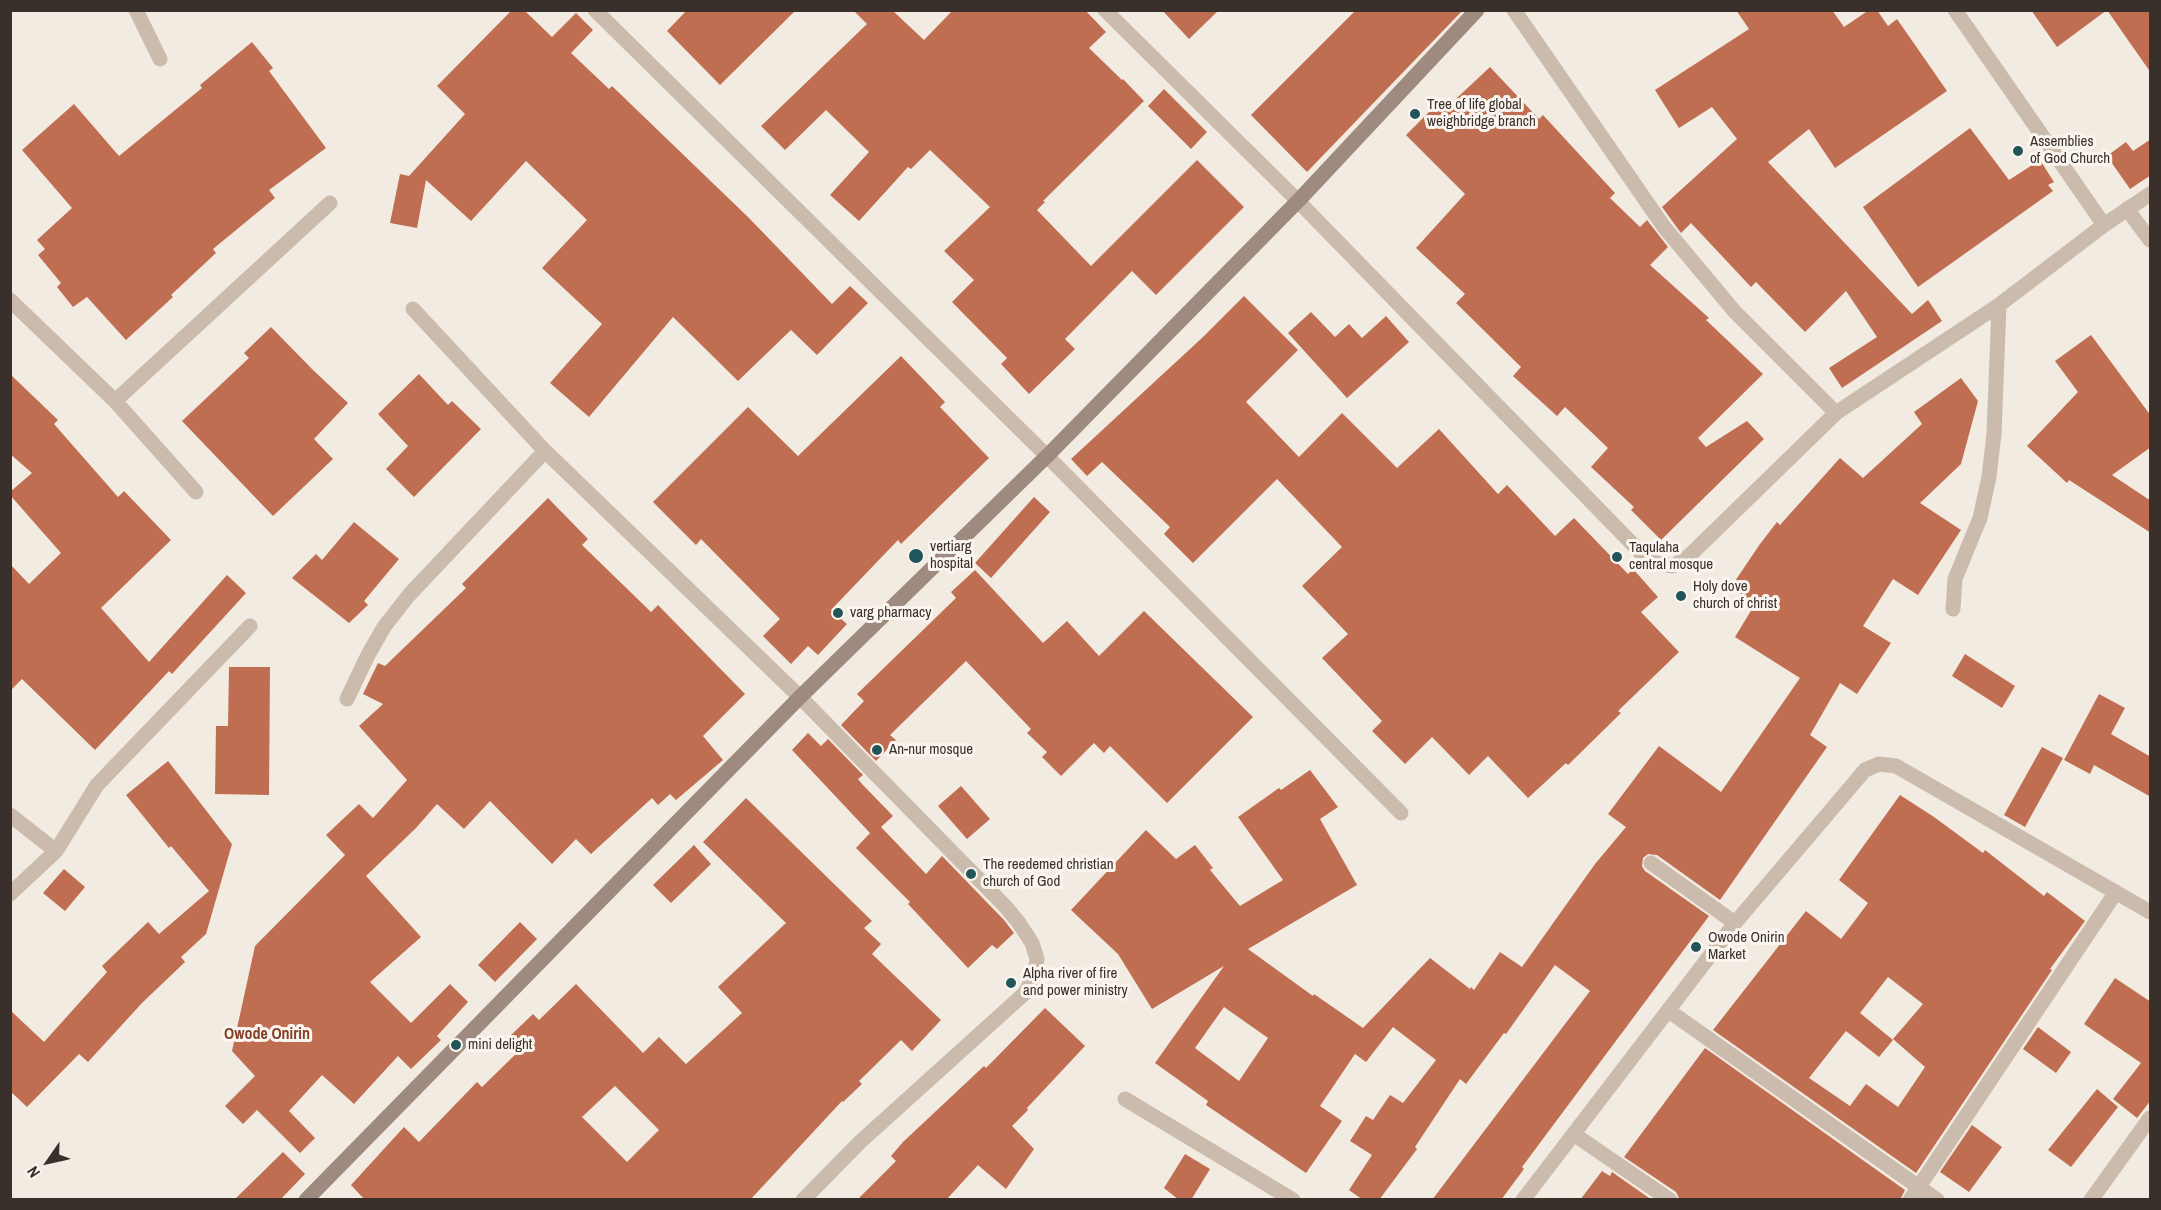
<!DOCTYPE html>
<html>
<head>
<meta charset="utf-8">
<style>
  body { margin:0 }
  #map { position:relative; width:2161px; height:1210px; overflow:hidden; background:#f2ebe1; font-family:"Archivo Narrow",sans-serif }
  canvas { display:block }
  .frame { position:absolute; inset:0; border:12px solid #39302b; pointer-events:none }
  .north { position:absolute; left:18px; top:1132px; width:60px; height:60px; -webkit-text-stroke:4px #faf5ee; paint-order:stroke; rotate:236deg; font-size:16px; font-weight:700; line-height:24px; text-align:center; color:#39302b }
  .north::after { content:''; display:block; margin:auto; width:21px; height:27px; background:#39302b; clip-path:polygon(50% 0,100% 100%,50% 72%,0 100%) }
</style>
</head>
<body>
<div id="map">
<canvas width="2161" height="1210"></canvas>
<div class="frame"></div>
<div class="north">N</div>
</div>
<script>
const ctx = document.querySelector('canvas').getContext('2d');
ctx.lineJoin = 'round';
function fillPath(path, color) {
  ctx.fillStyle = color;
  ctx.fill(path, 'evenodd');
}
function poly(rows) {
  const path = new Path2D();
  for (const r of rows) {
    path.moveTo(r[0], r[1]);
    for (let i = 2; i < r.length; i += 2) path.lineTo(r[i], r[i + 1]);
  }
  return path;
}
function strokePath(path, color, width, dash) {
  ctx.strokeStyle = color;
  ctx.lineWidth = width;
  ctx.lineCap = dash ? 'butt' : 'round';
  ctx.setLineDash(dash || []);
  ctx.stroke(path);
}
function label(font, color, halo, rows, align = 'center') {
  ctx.font = font + ' "Archivo Narrow",sans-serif';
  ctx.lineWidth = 6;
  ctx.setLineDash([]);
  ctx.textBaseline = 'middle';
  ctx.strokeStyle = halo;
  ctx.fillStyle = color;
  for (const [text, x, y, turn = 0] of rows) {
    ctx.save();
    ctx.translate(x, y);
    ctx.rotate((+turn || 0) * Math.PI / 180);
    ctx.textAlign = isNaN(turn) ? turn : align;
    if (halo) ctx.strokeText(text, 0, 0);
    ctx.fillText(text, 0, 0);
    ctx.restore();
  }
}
const building = poly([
  [512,10,524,10,552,37,576,13,593,30,571,53,609,89,612,86,749,218,832,304,850,286,868,303,817,355,791,330,738,381,673,317,589,417,550,383,602,324,542,268,587,220,526,161,471,221,426,180,417,228,390,223,400,174,409,176,465,114,437,86],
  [687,10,796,10,720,85,667,31],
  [853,10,892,10,924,40,953,10,1085,10,1106,32,1089,48,1122,80,1123,79,1144,101,1043,201,1045,202,1037,210,1091,266,1197,160,1244,207,1156,295,1132,271,1065,339,1075,349,1029,394,1001,364,1007,358,952,302,974,280,944,251,990,207,930,150,911,169,908,167,859,221,830,195,869,152,826,110,785,150,761,126,867,24],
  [1162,10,1219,10,1189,39],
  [1356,10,1463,10,1307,172,1251,115],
  [1736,10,1832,10,1844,27,1869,10,1877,10,1888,26,1897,19,1947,91,1835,168,1809,129,1768,162,1912,314,1928,300,1942,321,1842,388,1829,368,1877,337,1846,291,1805,332,1756,282,1751,287,1691,223,1681,233,1662,207,1737,139,1712,107,1679,128,1655,90,1749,29],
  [2031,10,2107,10,2057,47],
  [2107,10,2151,10,2151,73],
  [252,42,273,68,269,71,326,148,269,190,275,198,213,249,216,253,171,295,173,297,126,340,87,297,73,307,57,287,61,283,38,255,45,249,37,240,72,208,22,150,74,104,119,156,202,88,200,85],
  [1490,67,1539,119,1543,115,1615,193,1610,198,1640,227,1647,220,1668,247,1650,265,1709,318,1706,320,1763,374,1698,438,1706,447,1747,421,1764,439,1661,540,1631,510,1634,507,1591,467,1608,448,1565,407,1557,416,1513,376,1521,367,1456,303,1465,294,1416,248,1465,194,1406,135,1436,105,1443,111],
  [1164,89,1207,132,1191,149,1148,106],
  [1970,128,2009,180,2040,160,2054,182,2048,185,2053,191,1918,287,1863,207],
  [2151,139,2151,175,2130,189,2107,156,2126,142,2133,151],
  [1244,296,1298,350,1246,402,1299,457,1342,413,1397,468,1439,429,1498,494,1507,485,1555,536,1574,518,1628,574,1633,569,1658,597,1641,612,1679,652,1618,711,1621,713,1568,765,1566,763,1528,798,1488,756,1469,775,1432,737,1405,764,1372,731,1382,721,1322,658,1348,634,1302,586,1342,547,1277,479,1193,563,1164,534,1170,527,1102,462,1087,476,1071,459,1203,337],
  [1311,312,1335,337,1349,324,1362,338,1386,316,1409,342,1347,398,1288,333],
  [271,327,312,369,348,403,314,439,333,459,273,516,182,421,249,358,244,353],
  [2091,335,2151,416,2151,447,2112,475,2151,501,2151,533,2069,480,2067,483,2027,446,2078,392,2055,361],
  [901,356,945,402,940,407,989,458,901,544,898,540,831,610,847,624,818,655,808,646,791,664,763,636,780,619,701,539,696,545,653,502,748,407,798,456],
  [10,374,58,420,54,424,118,497,124,491,171,540,101,608,149,662,227,575,246,593,172,674,169,671,95,750,22,679,10,691,10,564,29,584,61,553,10,495,10,492,32,473,10,454],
  [419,374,448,405,452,401,481,429,414,497,386,469,408,446,378,414],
  [1961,378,1978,401,1961,464,1920,503,1961,530,1918,595,1893,579,1863,626,1891,643,1857,694,1840,683,1810,735,1827,747,1720,900,1657,855,1648,854,1643,858,1642,866,1645,871,1709,916,1522,1167,1524,1169,1501,1200,1432,1200,1590,991,1555,965,1506,1034,1504,1033,1466,1084,1460,1079,1415,1147,1417,1149,1379,1200,1363,1200,1349,1190,1372,1155,1350,1141,1366,1116,1373,1120,1390,1095,1403,1103,1436,1060,1393,1027,1366,1062,1355,1054,1320,1106,1342,1121,1306,1173,1206,1105,1208,1101,1155,1063,1224,966,1152,1009,1118,954,1071,910,1146,830,1176,859,1195,845,1213,868,1210,870,1240,906,1283,880,1238,817,1279,788,1281,790,1310,770,1338,807,1320,819,1357,885,1248,949,1313,996,1314,994,1363,1028,1430,958,1470,989,1471,987,1474,990,1500,952,1522,967,1595,864,1626,827,1608,814,1659,746,1721,792,1800,678,1735,637,1755,604,1731,587,1760,544,1777,522,1780,525,1840,458,1863,478,1922,424,1914,412],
  [1224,1007,1268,1038,1239,1081,1195,1048],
  [1034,497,1050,512,991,578,975,563],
  [548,498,588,539,582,545,651,612,658,605,745,694,703,736,723,760,676,800,670,794,658,805,652,798,591,854,576,839,552,864,490,801,464,829,437,804,416,828,366,876,421,937,370,982,411,1023,450,984,468,1002,437,1036,441,1040,411,1069,398,1056,354,1104,322,1075,289,1111,315,1138,300,1153,257,1110,243,1124,225,1106,255,1076,232,1051,255,946,345,855,326,835,359,804,373,818,407,780,359,726,383,704,363,694,378,663,385,666,466,588,462,584],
  [354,522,399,559,364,601,368,605,349,623,292,578,316,554,322,560],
  [975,570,1043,643,1067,621,1099,656,1144,611,1253,717,1167,803,1110,746,1104,753,1094,743,1061,776,1042,757,1047,752,1027,733,1031,729,966,661,890,735,896,740,876,761,841,725,864,701,857,694,956,598,951,592],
  [1965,654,2015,686,2002,708,1952,676],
  [229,667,270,667,269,795,215,794,216,726,228,726],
  [2099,694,2125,708,2111,734,2151,757,2151,797,2094,765,2090,774,2064,760],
  [808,733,821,746,828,739,863,775,858,779,862,784,893,816,881,827,926,874,942,856,1004,920,1014,933,997,949,992,945,968,968,908,904,910,902,856,848,870,833,792,750],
  [2042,747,2063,758,2025,827,2004,815],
  [168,761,232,844,206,934,181,957,185,962,142,1003,88,1062,79,1054,27,1107,10,1091,10,1010,44,1042,107,972,102,966,148,922,159,934,209,891,171,846,169,848,126,795],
  [961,786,990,819,967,839,938,806],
  [1900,795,1934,817,1983,853,1985,850,2044,896,2047,892,2085,921,2050,969,2052,970,1916,1173,1713,1030,1806,911,1841,939,1868,903,1839,880],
  [1888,977,1923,1004,1893,1039,1925,1067,1898,1107,1866,1084,1850,1106,1809,1078,1846,1031,1879,1057,1893,1040,1860,1013],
  [746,798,872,921,864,928,881,944,872,954,941,1020,912,1051,901,1040,859,1081,862,1084,843,1102,842,1101,750,1200,365,1200,351,1185,404,1127,419,1142,477,1082,482,1087,522,1048,510,1036,533,1014,539,1020,576,984,643,1053,659,1037,686,1064,742,1013,718,987,786,923,703,842],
  [615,1086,659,1130,627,1162,582,1117],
  [694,845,711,864,671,903,653,885],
  [64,869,85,887,65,911,43,893],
  [520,922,537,939,495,982,478,965],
  [2115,978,2151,1002,2151,1100,2137,1118,2113,1099,2141,1063,2084,1024],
  [1045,1008,1085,1046,1027,1108,1028,1110,1012,1126,1034,1149,1006,1189,978,1165,946,1200,857,1200,896,1161,891,1156,903,1142,984,1066,986,1068],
  [2038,1027,2071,1052,2056,1073,2023,1049],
  [1705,1048,1905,1190,1900,1200,1680,1200,1676,1192,1624,1157],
  [2097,1089,2118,1107,2071,1167,2048,1150],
  [1972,1125,2002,1147,1969,1192,1940,1172],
  [283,1152,305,1174,280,1200,234,1200],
  [1185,1154,1210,1169,1191,1200,1179,1200,1164,1188],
  [1602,1171,1610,1176,1612,1172,1652,1200,1580,1200]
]);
const lane = poly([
  [1651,863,1735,923],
  [1669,1011,1937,1200],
  [1125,1099,1293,1200],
  [1575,1135,1670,1200],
  [1523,1200,1735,923,1865,770,1879,764,1896,766,2150,912],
  [1910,1200,2116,892],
  [2091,1200,2150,1118]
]);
const street = poly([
  [136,10,160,59],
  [595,10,1047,456,1401,813],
  [1105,10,1298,201,1650,562,1673,566,1689,556,1836,413,1999,305,2104,225,2150,194],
  [1514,10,1664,227,1735,312,1836,413],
  [1955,10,2104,225],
  [2127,209,2150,240],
  [10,300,115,401,196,492],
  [413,309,545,451,800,697,1005,906,1019,923,1032,943,1037,959,1035,974,1025,993,860,1142,803,1200],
  [115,401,330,203],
  [1953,609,1955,579,1980,518,1989,477,1994,434,1999,305],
  [347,699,368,655,384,627,409,595,545,451],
  [10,815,56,851],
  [10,894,56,851,97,785,250,626]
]);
const secondary = poly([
  [306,1200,800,697,1047,456,1298,201,1477,10]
]);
const markers = [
  [1415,114,6,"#225559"],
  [2018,151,6,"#225559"],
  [916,556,8,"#225559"],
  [1617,557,6,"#225559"],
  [1681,596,6,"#225559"],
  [838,613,6,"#225559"],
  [877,750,6,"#225559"],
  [971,874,6,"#225559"],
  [1696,947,6,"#225559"],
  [1011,983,6,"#225559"],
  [456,1045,6,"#225559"]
];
const poiNames = [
  ["Tree of life global",1427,105],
  ["weighbridge branch",1427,122],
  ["Assemblies",2030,142],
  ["of God Church",2030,159],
  ["vertiarg",930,547],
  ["hospital",930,564],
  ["Taqulaha",1629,548],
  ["central mosque",1629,565],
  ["Holy dove",1693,587],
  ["church of christ",1693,604],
  ["varg pharmacy",850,613],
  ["An-nur mosque",889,750],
  ["The reedemed christian",983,865],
  ["church of God",983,882],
  ["Owode Onirin",1708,938],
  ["Market",1708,955],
  ["Alpha river of fire",1023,974],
  ["and power ministry",1023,991],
  ["mini delight",468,1045]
];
const neighbourhoodNames = [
  ["Owode Onirin",267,1035]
];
fillPath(building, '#c06e52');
strokePath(lane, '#cbbbad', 15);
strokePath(street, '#cbbbad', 15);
strokePath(secondary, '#9e8a7e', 15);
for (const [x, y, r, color] of markers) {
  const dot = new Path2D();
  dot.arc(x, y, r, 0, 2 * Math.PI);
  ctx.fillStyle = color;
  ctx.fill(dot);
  strokePath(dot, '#faf5ee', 2);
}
label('15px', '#39302b', '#faf5ee', poiNames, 'left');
label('bold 16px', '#853f28', '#faf5ee', neighbourhoodNames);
</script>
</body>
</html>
